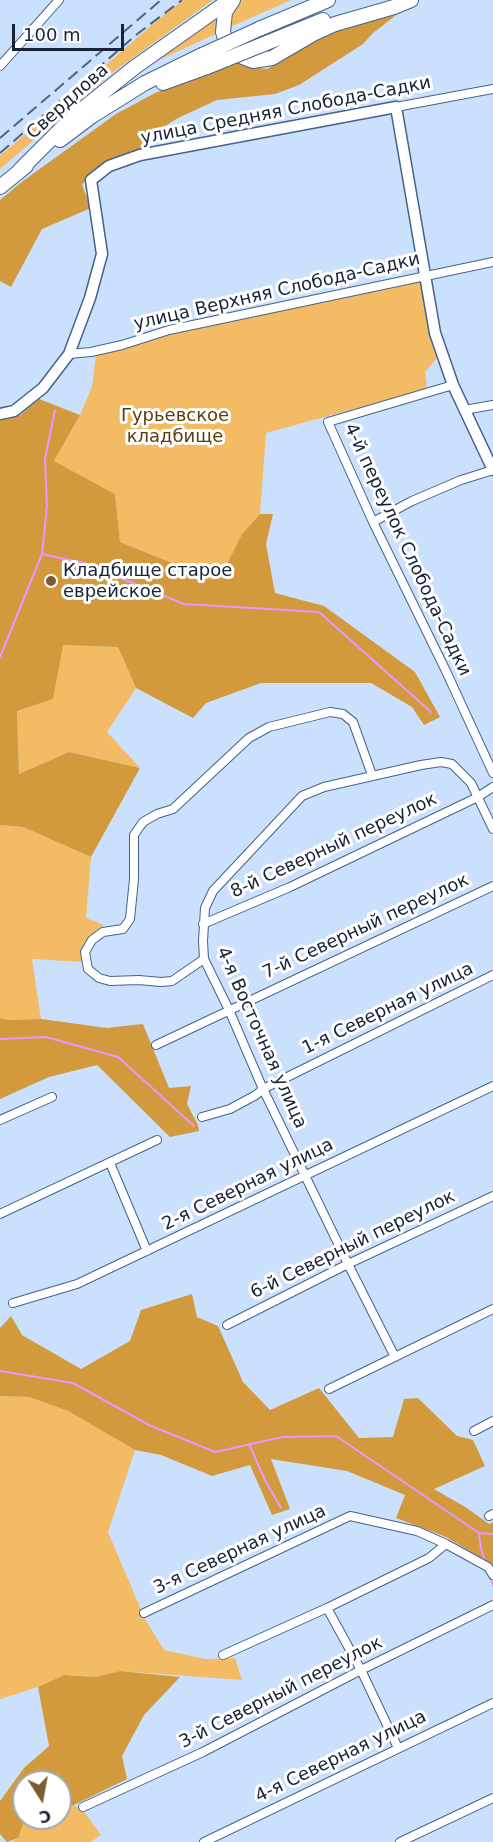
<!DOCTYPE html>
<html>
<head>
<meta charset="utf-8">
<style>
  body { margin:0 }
  #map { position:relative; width:493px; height:1842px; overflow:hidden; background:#cbe0fd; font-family:"DejaVu Sans",sans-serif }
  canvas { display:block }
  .north { position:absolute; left:12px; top:1770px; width:60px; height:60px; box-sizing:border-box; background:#fff; border:2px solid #a2a7af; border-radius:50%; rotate:169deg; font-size:16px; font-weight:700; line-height:24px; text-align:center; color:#172436 }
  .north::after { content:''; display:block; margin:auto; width:21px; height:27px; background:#795c30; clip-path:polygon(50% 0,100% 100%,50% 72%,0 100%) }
  .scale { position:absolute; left:12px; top:24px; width:112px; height:27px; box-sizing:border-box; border:3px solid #172436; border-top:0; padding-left:8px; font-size:18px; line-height:21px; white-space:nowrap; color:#172436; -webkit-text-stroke:4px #fff; paint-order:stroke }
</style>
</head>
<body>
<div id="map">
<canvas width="493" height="1842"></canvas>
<div class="north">С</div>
<div class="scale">100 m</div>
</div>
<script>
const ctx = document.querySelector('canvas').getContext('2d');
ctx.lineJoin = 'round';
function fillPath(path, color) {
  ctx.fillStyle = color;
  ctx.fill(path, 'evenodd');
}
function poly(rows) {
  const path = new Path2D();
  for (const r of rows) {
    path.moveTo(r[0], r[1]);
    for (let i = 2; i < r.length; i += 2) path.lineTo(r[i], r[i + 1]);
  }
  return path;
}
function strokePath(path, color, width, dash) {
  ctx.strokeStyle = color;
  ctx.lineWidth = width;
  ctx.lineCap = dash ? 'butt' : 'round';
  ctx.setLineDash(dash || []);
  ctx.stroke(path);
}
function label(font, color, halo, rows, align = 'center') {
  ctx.font = font + ' "DejaVu Sans",sans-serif';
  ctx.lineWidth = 6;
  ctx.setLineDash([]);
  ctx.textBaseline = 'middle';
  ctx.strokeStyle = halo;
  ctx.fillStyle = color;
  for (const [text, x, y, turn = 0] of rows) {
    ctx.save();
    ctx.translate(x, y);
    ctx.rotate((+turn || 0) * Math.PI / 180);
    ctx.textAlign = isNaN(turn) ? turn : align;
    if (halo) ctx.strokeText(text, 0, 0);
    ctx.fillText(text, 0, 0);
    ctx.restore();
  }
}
const green = poly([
  [184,0,213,0,112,73,0,169,0,156,166,13],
  [239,0,291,0,230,27,230,14],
  [214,13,220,32,146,66],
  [421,281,437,358,425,372,427,389,266,433,260,514,242,534,228,562,214,580,120,542,115,494,54,461,80,415,92,387,96,354,169,333],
  [62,645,118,647,136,688,107,732,140,768,69,752,19,774,17,711,53,699],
  [0,825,23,827,91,857,86,918,104,925,89,936,82,950,83,962,32,959,41,1019,9,1020,0,1018],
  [0,1396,29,1397,68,1411,135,1450,108,1532,145,1619,164,1650,205,1659,235,1658,242,1680,120,1671,96,1677,64,1675,38,1687,0,1699],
  [24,1790,24,1818,60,1818,60,1804,74,1805,85,1813,101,1835,91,1842,11,1842,18,1838,13,1809,17,1793]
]);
const forest = poly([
  [398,10,395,16,373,33,363,44,299,85,275,94,217,100,178,118,147,137,146,148,126,154,93,170,82,185,91,208,42,229,11,287,0,281,0,200,23,181,116,114,155,93,237,61,248,67,267,69,311,43,345,27],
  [39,399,80,415,54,461,115,494,120,542,214,580,228,562,242,534,260,514,273,514,266,544,275,593,324,606,415,672,440,717,424,725,412,707,371,683,261,683,206,703,193,718,136,688,118,647,63,645,53,699,17,711,19,774,69,752,140,768,91,857,23,827,0,825,0,420,20,415],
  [0,1018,9,1020,41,1019,107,1028,143,1024,169,1088,191,1086,187,1104,198,1125,199,1131,170,1137,97,1065,49,1077,0,1099],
  [192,1294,197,1317,218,1326,243,1382,270,1410,319,1388,359,1438,393,1437,404,1399,418,1398,457,1436,473,1440,485,1466,434,1489,467,1508,489,1524,493,1522,493,1565,446,1537,396,1518,405,1495,347,1471,271,1459,290,1509,272,1515,250,1465,212,1476,161,1455,135,1450,68,1411,29,1397,0,1396,0,1328,11,1316,22,1335,81,1369,130,1341,141,1310],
  [120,1671,180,1677,144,1715,122,1756,127,1779,74,1805,60,1804,60,1782,24,1782,24,1790,17,1793,13,1809,23,1824,18,1838,7,1842,0,1834,0,1801,24,1768,49,1746,38,1687,64,1675,96,1677]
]);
const stream = poly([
  [42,554,84,563,184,604,319,612,431,712],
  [0,657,42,554,47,506,45,459,55,410],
  [0,1039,46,1037,118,1057,194,1126],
  [0,1371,73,1383,149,1425,215,1452,283,1437,336,1436,479,1533,493,1534],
  [249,1444,265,1480,281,1508],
  [479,1534,481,1549,485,1561],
  [490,1577,493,1586]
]);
const minor = poly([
  [0,66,59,0],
  [396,107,493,89],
  [69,354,91,352,122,345,169,330,493,262],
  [453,385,328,422,373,522,445,669,493,773],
  [464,410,493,405],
  [373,522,412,501,461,480,493,470],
  [203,924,290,887,478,797,493,787],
  [204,959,172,981,161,982,139,980,110,981,99,978,88,969,85,952,92,940,103,932,123,929,130,919,134,879,134,835,143,822,157,814,173,809,249,738,269,727,330,712,343,714,353,722,372,775],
  [156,1045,493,886],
  [202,1117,230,1109,256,1095,263,1089,493,975],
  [0,1120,52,1097],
  [110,1163,147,1251],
  [0,1214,157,1140],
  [13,1303,77,1284,493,1086],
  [227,1325,348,1264,493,1196],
  [395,1357,348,1264,263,1089,229,1010,204,959,203,941,205,908,213,891,302,796,324,787,421,765,441,762,452,764,471,783,493,829],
  [329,1389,493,1309],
  [474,1431,493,1421],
  [489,1516,493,1514],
  [327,1608,361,1670,398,1748],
  [144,1613,350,1516,417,1531,446,1544,488,1567,493,1575],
  [223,1655,327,1608,429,1558,446,1544],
  [83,1807,203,1752,361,1670,493,1605],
  [204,1842,493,1703],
  [400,1842,493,1798]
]);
const tertiary = poly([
  [0,414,14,411,43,388,69,354,90,298,102,254,91,180,109,166,140,155,396,107,435,333,453,385,493,470]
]);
const primary = poly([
  [233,0,225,12,223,32,226,42,235,54,253,61,272,58,313,34,335,24,394,7,411,0],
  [259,29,328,0],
  [264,44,323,20],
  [163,83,207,67],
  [60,140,92,116,145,83,202,55],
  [20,170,75,115,135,67,230,0],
  [0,187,26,166]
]);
const rail = poly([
  [0,138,161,0],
  [0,153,136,35,182,0]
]);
const primaryBridge = poly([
  [202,55,259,29],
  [207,67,264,44]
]);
const markers = [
  [51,581,6,"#795c30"]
];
const streetNames = [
  ["Свердлова",68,102,-42],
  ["улица Средняя Слобода-Садки",286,111,-11],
  ["улица Верхняя Слобода-Садки",277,292,-13],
  ["4-й переулок Слобода-Садки",407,550,65],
  ["8-й Северный переулок",334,846,-25],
  ["7-й Северный переулок",366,927,-25],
  ["1-я Северная улица",388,1009,-26],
  ["4-я Восточная улица",261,1038,66],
  ["2-я Северная улица",248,1185,-26],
  ["6-й Северный переулок",353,1245,-26],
  ["3-я Северная улица",240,1550,-25],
  ["3-й Северный переулок",281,1693,-27],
  ["4-я Северная улица",341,1757,-26]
];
const parkNames = [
  ["Гурьевское",175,416],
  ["кладбище",175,437]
];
const poiNames = [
  ["Кладбище старое",63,571],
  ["еврейское",63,592]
];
fillPath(green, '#f3bb64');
fillPath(forest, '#d29a3c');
strokePath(stream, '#e399ff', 2);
strokePath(minor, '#44628c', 10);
strokePath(tertiary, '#44628c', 13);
strokePath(primary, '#44628c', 16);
strokePath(minor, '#fff', 8);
strokePath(tertiary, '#fff', 10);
strokePath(primary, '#fff', 14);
strokePath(rail, '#526277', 2, [12, 6]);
strokePath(primaryBridge, '#44628c', 16, []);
strokePath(primaryBridge, '#fff', 14);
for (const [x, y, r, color] of markers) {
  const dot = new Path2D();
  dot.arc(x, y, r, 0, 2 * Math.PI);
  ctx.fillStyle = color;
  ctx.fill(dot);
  strokePath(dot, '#fff', 2);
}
label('18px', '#172436', '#fff', streetNames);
label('18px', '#5b3f0b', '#fff', parkNames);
label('18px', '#172436', '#fff', poiNames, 'left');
</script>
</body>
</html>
